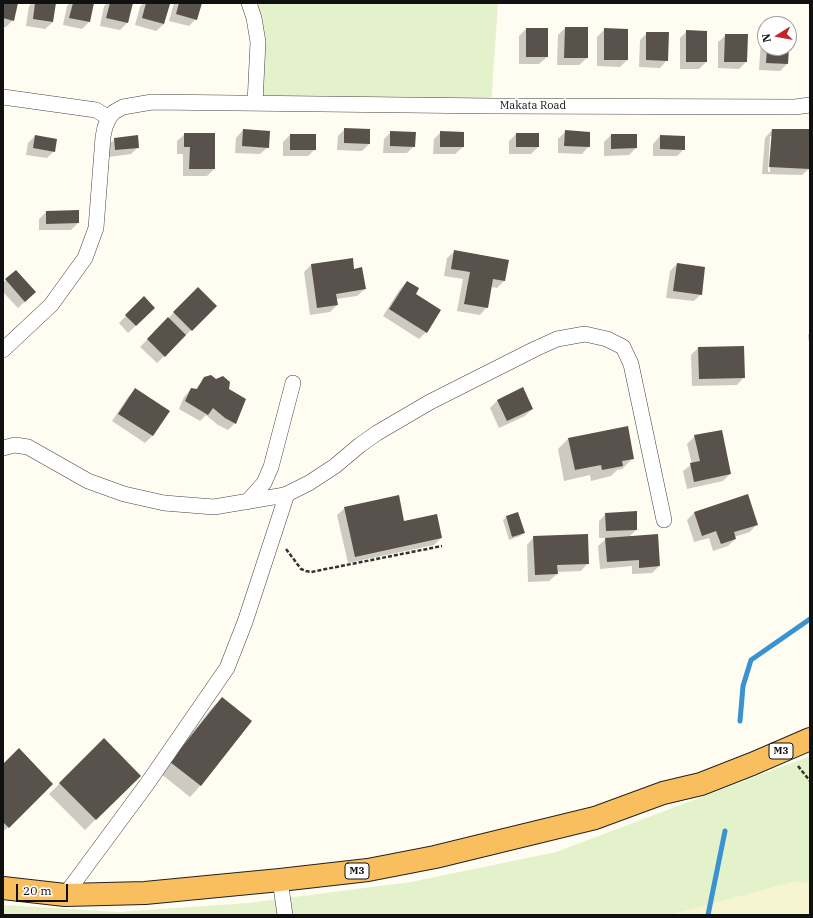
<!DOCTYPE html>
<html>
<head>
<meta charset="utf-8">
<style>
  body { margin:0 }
  #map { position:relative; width:813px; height:918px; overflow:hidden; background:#fffdf2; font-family:"IBM Plex Serif",serif }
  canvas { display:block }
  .frame { position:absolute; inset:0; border:4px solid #101010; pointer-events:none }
  .north { position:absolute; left:757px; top:16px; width:40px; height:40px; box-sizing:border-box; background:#fff; border:1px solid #9f9f9f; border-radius:50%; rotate:259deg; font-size:11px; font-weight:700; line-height:16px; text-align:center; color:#101010 }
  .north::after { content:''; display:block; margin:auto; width:14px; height:18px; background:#c42328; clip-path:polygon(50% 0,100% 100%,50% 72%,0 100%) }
  .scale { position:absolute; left:16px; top:884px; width:52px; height:18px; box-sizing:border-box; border:2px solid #101010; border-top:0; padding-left:5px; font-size:12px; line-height:14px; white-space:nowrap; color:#101010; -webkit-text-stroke:3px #fff; paint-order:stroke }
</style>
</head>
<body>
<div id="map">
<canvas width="813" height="918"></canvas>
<div class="frame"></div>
<div class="north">N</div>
<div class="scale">20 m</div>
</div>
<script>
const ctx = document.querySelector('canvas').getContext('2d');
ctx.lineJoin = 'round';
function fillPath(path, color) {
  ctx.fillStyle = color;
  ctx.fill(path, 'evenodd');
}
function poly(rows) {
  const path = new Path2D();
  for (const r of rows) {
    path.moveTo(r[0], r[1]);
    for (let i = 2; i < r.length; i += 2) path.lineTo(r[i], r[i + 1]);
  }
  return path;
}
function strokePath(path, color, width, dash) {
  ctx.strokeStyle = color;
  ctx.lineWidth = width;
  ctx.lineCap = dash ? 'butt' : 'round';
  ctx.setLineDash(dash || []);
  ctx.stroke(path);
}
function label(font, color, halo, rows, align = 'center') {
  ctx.font = font + ' "IBM Plex Serif",serif';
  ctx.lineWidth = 4;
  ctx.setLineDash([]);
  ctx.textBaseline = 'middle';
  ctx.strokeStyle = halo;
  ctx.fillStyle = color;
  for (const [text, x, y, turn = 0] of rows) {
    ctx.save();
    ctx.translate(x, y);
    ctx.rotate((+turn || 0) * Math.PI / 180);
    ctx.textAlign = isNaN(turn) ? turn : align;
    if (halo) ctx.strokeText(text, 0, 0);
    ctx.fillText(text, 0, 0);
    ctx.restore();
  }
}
const farmland = poly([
  [793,882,810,883,810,915,670,915]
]);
const pitch = poly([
  [249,3,498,3,491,106,255,103],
  [810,756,810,883,793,882,670,915,3,915,3,905,119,912,248,903,411,882,556,852]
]);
const shadow = poly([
  [3,3,17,3,13,20,6,27,3,27],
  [32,3,55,3,53,22,45,29,26,26,29,6],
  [70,3,93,3,89,22,82,29,63,25,67,6],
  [107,3,131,4,127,23,120,30,100,26,104,6],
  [143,3,160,3,164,24,156,31,135,25,140,7],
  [174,3,201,3,196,19,189,26,169,21],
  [565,28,587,28,587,58,579,65,557,65,558,35],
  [526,29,547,57,539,64,519,64,519,36],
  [605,29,627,60,620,67,597,66,597,37],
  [687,31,706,62,699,69,680,69,680,38],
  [647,33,667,60,660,68,639,67,640,40],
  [726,35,746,62,739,69,718,68,718,42],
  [765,37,765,48,788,48,787,64,780,71,759,70,761,41],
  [345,129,369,144,362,151,337,150,338,136],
  [243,130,268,147,260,154,235,153,236,138],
  [772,130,810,130,810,168,802,175,762,174,765,138],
  [770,136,772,136,770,172,768,172],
  [391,132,414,146,407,153,383,153,384,139],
  [441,132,463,147,455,154,433,154,434,139],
  [565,132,589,146,582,154,558,153,558,139],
  [185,134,214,169,207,176,183,176,183,154,177,154,177,141],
  [516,134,538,134,538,147,531,154,509,154,509,141],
  [290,135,315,149,308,156,283,156,283,142],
  [611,135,636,148,629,155,604,156,604,142],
  [35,136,54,151,47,158,26,155,28,143],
  [660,136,684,149,677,156,653,156,653,144],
  [115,139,138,147,131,154,108,157,107,146],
  [46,212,78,223,71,230,39,230,39,219],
  [455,251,508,261,504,281,497,288,491,287,487,307,480,315,457,311,463,279,444,276,447,258],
  [352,259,354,270,365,289,357,296,336,299,337,305,330,312,310,315,304,272,311,265],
  [677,264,701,294,694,301,666,298,670,271],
  [16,271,28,299,18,308,3,292,3,283],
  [407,282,414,295,426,332,419,339,383,316,400,289],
  [198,288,216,306,157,363,140,347],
  [144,298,154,308,128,333,119,323],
  [810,333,810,350,808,335],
  [698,348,744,377,737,385,692,386,691,355],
  [205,378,227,389,235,423,228,430,218,425,206,415,200,421,179,409,184,397,191,389,195,390],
  [523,389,532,409,525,416,499,428,490,408,497,401],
  [135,390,168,411,152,436,145,443,112,421,128,397],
  [695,436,730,474,723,481,687,489,683,471,692,464,687,444],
  [569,438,633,458,622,469,617,470,611,476,591,481,590,475,564,481,558,449],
  [748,495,757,524,750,532,734,537,735,539,728,546,713,551,709,538,694,542,687,520,694,513],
  [345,508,403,522,441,538,434,545,348,563,337,515],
  [517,513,524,533,520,536,509,540,503,520,506,517],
  [606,514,636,530,629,537,659,566,652,573,632,574,632,566,600,569,598,546,607,538,599,538,599,521],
  [534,537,588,563,581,571,556,572,557,574,549,581,528,582,527,545],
  [222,698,251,721,200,786,190,797,160,773,211,709],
  [104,740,139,776,85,830,49,794],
  [3,765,52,784,3,832]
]);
const stream = poly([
  [740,721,743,686,751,660,810,619],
  [708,915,725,831]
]);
const building = poly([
  [3,3,18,3,14,21,3,18],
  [35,3,56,3,53,22,33,19],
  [73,3,94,3,90,22,69,18],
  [110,3,133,3,128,23,106,18],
  [146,3,164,3,170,4,164,24,142,18],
  [179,3,202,3,197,20,176,14],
  [565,27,588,27,588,58,564,58],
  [526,28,548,28,548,57,526,57],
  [604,28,628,29,628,60,604,60],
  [686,30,707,31,707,62,686,62],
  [646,32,669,32,668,61,646,60],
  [725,34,748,34,747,62,724,62],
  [767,48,789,48,788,64,766,63],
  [344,128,370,129,370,144,344,143],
  [243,129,270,131,269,148,242,146],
  [772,129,810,129,810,169,769,167],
  [565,130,590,132,590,147,564,146],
  [390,131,416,132,415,147,390,146],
  [440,131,464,132,464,147,440,147],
  [184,133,215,133,215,169,189,169,190,147,184,147],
  [516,133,539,133,539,147,516,147],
  [290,134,316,134,316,150,290,150],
  [611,134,637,134,637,148,611,149],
  [35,135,57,139,55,152,33,148],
  [138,135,139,148,115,150,114,138],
  [660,135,685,136,685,150,660,149],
  [79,210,79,223,46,224,46,211],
  [454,250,509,260,505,281,493,279,488,308,464,304,470,272,451,269],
  [353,258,354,269,362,267,366,289,336,294,338,305,317,308,311,264],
  [677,263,705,267,702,295,673,291],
  [16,270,36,292,25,302,5,279],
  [407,281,419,288,416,294,441,310,427,333,389,309],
  [198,287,217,306,192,331,173,312],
  [144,296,155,308,136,326,125,315],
  [168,317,186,335,165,357,147,339],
  [744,346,745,378,699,379,698,347],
  [211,375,216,379,223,376,230,382,229,389,246,399,236,424,225,418,213,408,208,415,185,401,191,388,197,389,204,377],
  [523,387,533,409,507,421,497,400],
  [135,388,170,411,153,436,118,414],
  [628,426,634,459,622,461,623,466,602,470,601,465,575,470,568,438],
  [722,430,731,474,694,482,690,463,700,461,694,435],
  [748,494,758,525,734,532,736,539,721,544,716,531,702,536,694,512],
  [399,495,404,521,437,514,442,538,355,557,344,507],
  [637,511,637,530,606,531,605,513],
  [518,512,525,533,512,537,506,516],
  [588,534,589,564,557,565,558,574,535,575,533,536],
  [658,534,660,566,639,568,639,560,607,562,605,538],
  [222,697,252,721,201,786,170,762],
  [104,738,141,776,96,820,59,783],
  [19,748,53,784,9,828,3,822,3,764]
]);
const path = poly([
  [286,549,301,569,306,571,311,572,442,546],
  [798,766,810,781]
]);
const minor = poly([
  [249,3,254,18,258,42,255,103],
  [3,97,96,110,109,118],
  [3,350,51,305,85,258,96,228,103,137,105,127,109,118,114,112,123,107,152,102,491,106,795,107,810,105],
  [3,448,15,445,28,447,88,481,124,494,164,503,214,507,279,496,287,494,309,483,335,466,360,445,377,433,430,402,535,349,557,339,585,334,607,339,623,347,631,364,664,520],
  [247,502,264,483,271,467,293,383],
  [280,880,285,915],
  [65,895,147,784,227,668,245,622,287,494]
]);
const trunk = poly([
  [3,888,65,895,145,893,280,880,368,870,435,857,595,818,663,793,701,784,752,764,810,739]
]);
const shields = [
  [781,751,24],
  [357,871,24]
];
const shieldNames = [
  ["M3",781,751],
  ["M3",357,871]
];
const streetNames = [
  ["Makata Road",533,106]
];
fillPath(farmland, '#f6f4d1');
fillPath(pitch, '#e4f2cc');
fillPath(shadow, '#0003');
strokePath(stream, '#3b92d1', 5);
fillPath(building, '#59514c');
strokePath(minor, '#434343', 16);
strokePath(trunk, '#212121', 24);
strokePath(path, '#323232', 2.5, [4, 2]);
strokePath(minor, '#fff', 15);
strokePath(trunk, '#f9bf5f', 22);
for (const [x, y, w] of shields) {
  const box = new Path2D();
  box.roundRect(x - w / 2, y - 8, w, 16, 3);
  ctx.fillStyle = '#fff';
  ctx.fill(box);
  strokePath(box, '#101010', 1);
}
label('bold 10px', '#101010', null, shieldNames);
label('11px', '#101010', '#fff', streetNames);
</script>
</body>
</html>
